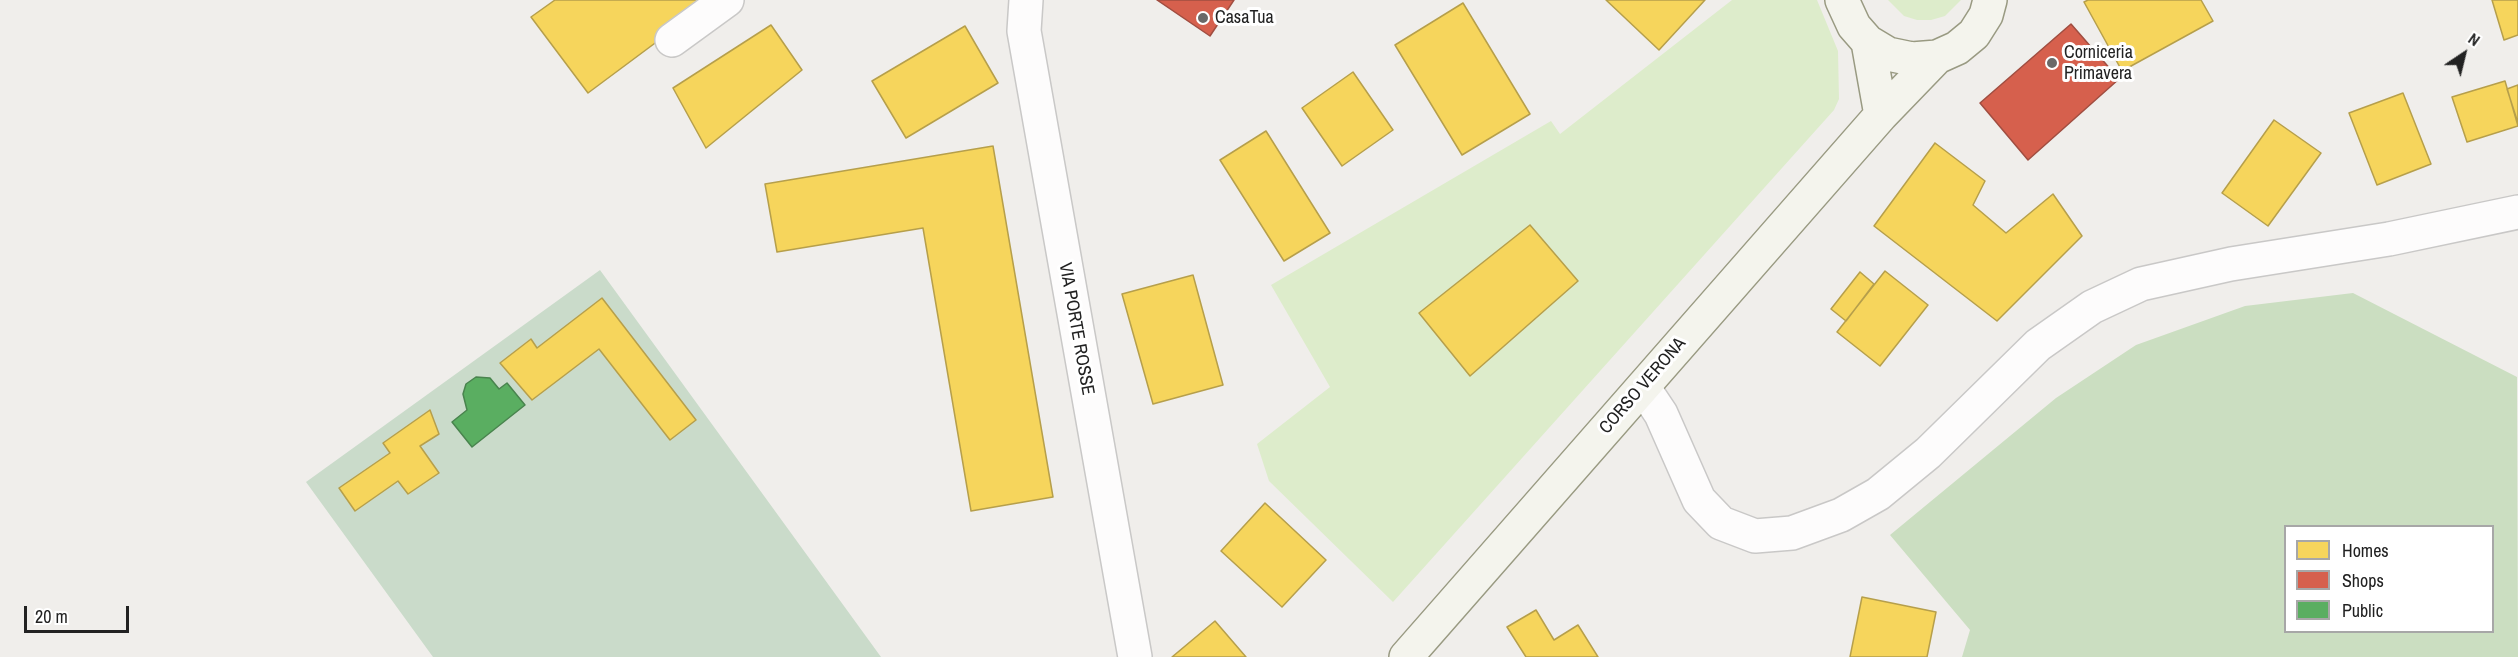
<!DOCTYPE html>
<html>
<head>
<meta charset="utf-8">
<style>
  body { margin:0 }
  #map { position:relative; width:2518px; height:657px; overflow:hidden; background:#f0eeeb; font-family:"Archivo Narrow",sans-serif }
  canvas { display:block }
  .legend { position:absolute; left:2284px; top:525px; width:210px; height:108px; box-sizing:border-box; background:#fff; border:2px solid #a7a7a7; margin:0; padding:8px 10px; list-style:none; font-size:18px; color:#222 }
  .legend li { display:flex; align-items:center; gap:12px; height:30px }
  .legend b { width:30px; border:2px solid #a7a7a7 }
  .north { position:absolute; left:2434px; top:24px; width:60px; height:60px; -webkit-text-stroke:4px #fff; paint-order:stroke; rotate:35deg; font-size:16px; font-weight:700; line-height:24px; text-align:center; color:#222 }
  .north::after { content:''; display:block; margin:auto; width:21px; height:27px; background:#222; clip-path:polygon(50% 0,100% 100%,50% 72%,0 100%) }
  .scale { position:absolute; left:24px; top:606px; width:105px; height:27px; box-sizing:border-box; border:3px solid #222; border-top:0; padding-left:8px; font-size:18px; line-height:21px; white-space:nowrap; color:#222; -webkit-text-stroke:4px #fff; paint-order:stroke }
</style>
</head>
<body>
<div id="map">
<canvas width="2518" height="657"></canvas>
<ul class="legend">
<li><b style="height:16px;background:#f6d55c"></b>Homes</li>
<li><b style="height:16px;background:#d6604d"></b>Shops</li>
<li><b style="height:16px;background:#5aae61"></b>Public</li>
</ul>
<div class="north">N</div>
<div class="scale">20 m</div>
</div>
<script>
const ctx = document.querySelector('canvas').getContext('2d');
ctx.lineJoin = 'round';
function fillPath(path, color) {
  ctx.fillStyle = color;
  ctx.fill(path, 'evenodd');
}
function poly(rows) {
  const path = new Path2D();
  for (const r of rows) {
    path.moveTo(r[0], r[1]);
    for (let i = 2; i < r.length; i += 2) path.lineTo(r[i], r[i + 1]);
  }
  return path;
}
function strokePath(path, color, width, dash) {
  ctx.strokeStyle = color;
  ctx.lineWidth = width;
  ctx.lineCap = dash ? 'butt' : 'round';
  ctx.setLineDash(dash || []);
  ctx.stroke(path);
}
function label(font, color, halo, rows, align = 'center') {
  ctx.font = font + ' "Archivo Narrow",sans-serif';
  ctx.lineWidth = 6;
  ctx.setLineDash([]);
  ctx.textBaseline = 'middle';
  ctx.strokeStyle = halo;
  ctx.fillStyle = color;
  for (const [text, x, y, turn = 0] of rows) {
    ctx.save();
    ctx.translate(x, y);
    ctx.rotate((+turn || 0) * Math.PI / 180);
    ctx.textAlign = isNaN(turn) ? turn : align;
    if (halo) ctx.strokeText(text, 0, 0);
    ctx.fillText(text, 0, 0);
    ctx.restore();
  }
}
const grass = poly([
  [1732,0,1817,0,1838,51,1839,99,1834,110,1393,602,1269,481,1257,444,1330,387,1271,285,1551,121,1560,134],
  [1530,225,1578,281,1470,376,1419,313],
  [1888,0,1961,0,1945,16,1931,20,1917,20,1904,16]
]);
const forest = poly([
  [2353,293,2517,377,2518,657,1962,657,1970,630,1890,535,2056,398,2136,345,2245,306],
  [2286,526,2492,526,2492,632,2286,632]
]);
const cemetery = poly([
  [600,270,881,657,433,657,306,482],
  [602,298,696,420,670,440,599,349,532,400,500,363,530,339,537,348],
  [430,411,438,434,420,446,438,473,408,494,398,481,354,510,339,488,390,453,383,443]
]);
const homes = poly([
  [555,0,713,0,588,93,531,17,555,0],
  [1606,0,1705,0,1659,50,1606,0],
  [2088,0,2201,0,2213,21,2122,71,2084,2,2088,0],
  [2492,0,2518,0,2518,35,2504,40,2492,0],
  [1463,3,1530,114,1462,155,1395,45,1463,3],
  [771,25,802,70,706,148,673,88,771,25],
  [965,26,998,83,906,138,872,81,965,26],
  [1353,72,1393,130,1342,166,1302,108,1353,72],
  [2505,81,2518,126,2467,142,2452,97,2505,81],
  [2518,85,2518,123,2507,89,2518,85],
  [2403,93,2431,164,2377,185,2349,113,2403,93],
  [2274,120,2321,153,2268,226,2222,193,2274,120],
  [1266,131,1330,233,1284,261,1220,160,1266,131],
  [1935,143,1985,181,1973,205,2006,233,2053,194,2082,236,1997,321,1874,226,1935,143],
  [993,146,1053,497,971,511,923,228,777,252,765,184,993,146],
  [1530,225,1578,281,1470,376,1419,313,1530,225],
  [1885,271,1928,305,1880,366,1837,332,1885,271],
  [1860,272,1874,284,1846,321,1831,309,1860,272],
  [1193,275,1223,385,1153,404,1122,294,1193,275],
  [602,298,696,420,670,440,599,349,532,400,500,363,531,339,537,348,602,298],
  [430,410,439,434,420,446,439,473,408,494,398,481,355,511,339,488,390,453,383,443,430,410],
  [1265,503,1326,560,1282,607,1221,551,1265,503],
  [1862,597,1936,612,1927,657,1850,657,1862,597],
  [1536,610,1554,640,1578,625,1598,657,1526,657,1507,627,1536,610],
  [1215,621,1246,657,1172,657,1215,621]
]);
const shops = poly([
  [1157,0,1234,0,1210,36,1157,0],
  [2071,24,2119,79,2028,160,1980,103,2071,24]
]);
const public = poly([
  [476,377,490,378,499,389,507,383,525,405,472,447,452,422,467,410,463,394,466,384,476,377]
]);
const minor = poly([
  [1026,0,1024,31,1135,657],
  [672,40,727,0],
  [1643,387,1661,414,1699,500,1721,523,1755,536,1792,533,1841,515,1878,494,1928,453,2038,345,2092,307,2141,284,2231,264,2389,239,2518,212]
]);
const secondary = poly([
  [1842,0,1854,26,1868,42,1888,54,1912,59,1937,57,1957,48,1974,34,1986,15,1990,0],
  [1868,42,1881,115],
  [1406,657,1881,115,1937,57]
]);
const markers = [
  [1203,18,6,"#6a6968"],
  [2052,63,6,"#6a6968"]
];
const poiNames = [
  ["CasaTua",1215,18],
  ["Corniceria",2064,53],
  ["Primavera",2064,74]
];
const streetNames = [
  ["VIA PORTE ROSSE",1076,329,80],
  ["CORSO VERONA",1643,386,-49]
];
fillPath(grass, '#ddeccb');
fillPath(forest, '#cbdec1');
fillPath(cemetery, '#cadbca');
fillPath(homes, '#f6d55c');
strokePath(homes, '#b69f4b', 1.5);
fillPath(shops, '#d6604d');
strokePath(shops, '#a04d40', 1.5);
fillPath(public, '#5aae61');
strokePath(public, '#49844e', 1.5);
strokePath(minor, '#c9c8c7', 36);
strokePath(secondary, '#999a82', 36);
strokePath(minor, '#fdfcfc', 33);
strokePath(secondary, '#f4f4ed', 33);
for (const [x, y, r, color] of markers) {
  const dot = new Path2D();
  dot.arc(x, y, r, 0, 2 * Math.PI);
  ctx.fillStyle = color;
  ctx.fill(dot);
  strokePath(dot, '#fff', 2);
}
label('18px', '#222', '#fff', poiNames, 'left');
label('18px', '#222', '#fff', streetNames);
</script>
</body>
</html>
